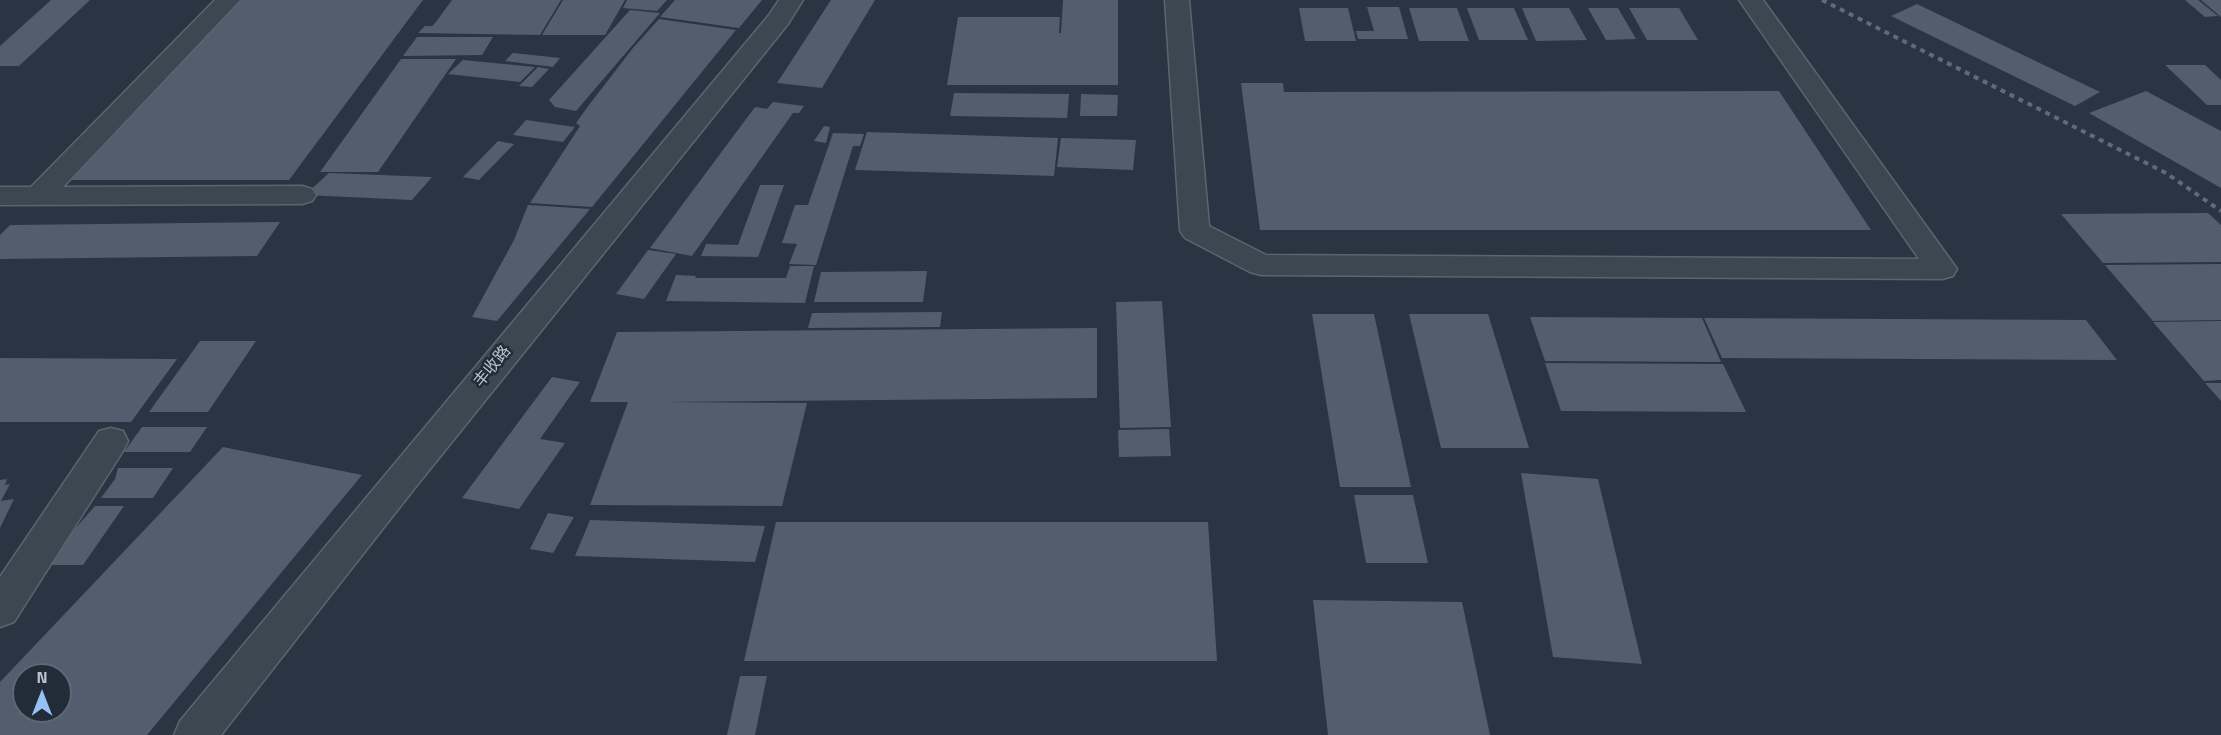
<!DOCTYPE html>
<html>
<head>
<meta charset="utf-8">
<style>
  body { margin:0 }
  #map { position:relative; width:2221px; height:735px; overflow:hidden; background:#293542; font-family:"Titillium Web",sans-serif }
  canvas { display:block }
  .north { position:absolute; left:12px; top:663px; width:60px; height:60px; box-sizing:border-box; background:#212c38; border:2px solid #5e6873; border-radius:50%; rotate:0deg; font-size:16px; font-weight:700; line-height:24px; text-align:center; color:#bac2cc }
  .north::after { content:''; display:block; margin:auto; width:21px; height:27px; background:#97c0f4; clip-path:polygon(50% 0,100% 100%,50% 72%,0 100%) }
</style>
</head>
<body>
<div id="map">
<canvas width="2221" height="735"></canvas>
<div class="north">N</div>
</div>
<script>
const ctx = document.querySelector('canvas').getContext('2d');
ctx.lineJoin = 'round';
function fillPath(path, color) {
  ctx.fillStyle = color;
  ctx.fill(path, 'evenodd');
}
function poly(rows) {
  const path = new Path2D();
  for (const r of rows) {
    path.moveTo(r[0], r[1]);
    for (let i = 2; i < r.length; i += 2) path.lineTo(r[i], r[i + 1]);
  }
  return path;
}
function strokePath(path, color, width, dash) {
  ctx.strokeStyle = color;
  ctx.lineWidth = width;
  ctx.lineCap = dash ? 'butt' : 'round';
  ctx.setLineDash(dash || []);
  ctx.stroke(path);
}
function label(font, color, halo, rows, align = 'center') {
  ctx.font = font + ' "Titillium Web","Noto Sans SC",sans-serif';
  ctx.lineWidth = 5;
  ctx.setLineDash([]);
  ctx.textBaseline = 'middle';
  ctx.strokeStyle = halo;
  ctx.fillStyle = color;
  for (const [text, x, y, turn = 0] of rows) {
    ctx.save();
    ctx.translate(x, y);
    ctx.rotate((+turn || 0) * Math.PI / 180);
    ctx.textAlign = isNaN(turn) ? turn : align;
    if (halo) ctx.strokeText(text, 0, 0);
    ctx.fillText(text, 0, 0);
    ctx.restore();
  }
}
const building = poly([
  [51,0,90,0,19,66,0,66,0,46],
  [229,0,423,0,289,180,57,180],
  [452,0,561,0,540,35,418,33,425,26,432,26,436,22],
  [563,0,625,0,605,35,542,35],
  [627,0,667,0,657,11,623,8],
  [675,0,762,0,739,28,660,17],
  [831,0,875,0,822,88,777,83],
  [1063,0,1118,0,1118,85,947,85,958,17,1060,17,1059,33,1061,33],
  [2185,0,2198,0,2218,16,2205,17],
  [2201,0,2221,0,2221,17],
  [1917,4,2100,92,2075,106,1891,16],
  [1367,7,1399,7,1408,39,1358,39,1356,31,1374,31],
  [1299,8,1348,8,1356,41,1305,41],
  [1409,8,1457,8,1469,41,1419,41],
  [1467,8,1514,8,1528,40,1479,40],
  [1522,8,1569,8,1587,40,1536,41],
  [1588,8,1618,8,1636,39,1606,40],
  [1629,8,1679,8,1698,40,1647,40],
  [630,10,660,13,576,111,555,107,549,100],
  [659,19,736,30,592,207,530,203,580,126,576,123,589,105,633,48],
  [417,37,493,37,482,55,403,56],
  [513,53,560,58,553,67,505,61],
  [401,59,456,59,378,172,320,172],
  [463,60,535,67,520,82,448,74],
  [2165,65,2205,65,2221,80,2221,105,2207,105],
  [538,67,549,69,532,87,519,86],
  [1241,83,1283,83,1284,92,1779,91,1871,230,1260,230],
  [2146,91,2221,131,2221,188,2089,113],
  [954,93,1069,94,1067,118,950,116],
  [1081,94,1118,95,1117,116,1080,116],
  [773,102,804,106,799,113,793,113,692,256,650,248,755,107,767,109],
  [526,120,575,127,563,142,513,135],
  [824,126,830,127,826,143,814,141],
  [867,132,1058,138,1054,176,855,170],
  [833,133,864,134,860,146,853,146,816,265,789,264,797,244,782,243,795,205,808,205],
  [1061,138,1136,140,1133,170,1057,167],
  [498,141,514,144,479,180,463,177],
  [329,173,432,177,412,200,305,195],
  [760,185,784,185,758,257,701,256,706,244,738,245],
  [528,205,590,209,497,321,472,317,514,240],
  [2208,213,2221,225,2221,262,2103,263,2061,214],
  [280,222,257,256,0,259,0,235,10,225],
  [648,250,676,254,644,299,616,294],
  [2221,264,2221,320,2153,321,2105,265],
  [790,266,814,266,805,303,666,301,676,275,696,276,695,278,786,278],
  [927,271,923,302,814,302,821,272],
  [1162,301,1171,427,1120,428,1116,302],
  [942,312,940,327,808,328,812,313],
  [1312,314,1374,314,1411,487,1340,487],
  [1409,314,1488,314,1529,448,1441,448],
  [1530,317,1702,318,1721,362,1545,361],
  [1704,318,2086,320,2117,360,1722,358],
  [2221,321,2221,380,2204,381,2153,322],
  [1097,328,1097,398,664,402,807,403,782,506,590,505,628,402,590,402,617,332],
  [200,341,256,341,208,412,149,412],
  [0,358,177,359,131,422,0,422],
  [1545,363,1723,364,1746,412,1561,411],
  [552,377,580,382,540,439,565,443,519,509,462,498],
  [2205,383,2221,383,2221,401],
  [142,427,207,427,190,452,124,452],
  [1169,429,1171,456,1119,457,1118,430],
  [223,447,362,475,147,735,0,735,0,682],
  [24,675,60,675,60,711,24,711],
  [118,468,173,468,153,498,101,498,115,479],
  [1521,473,1598,479,1642,664,1553,657],
  [7,479,5,485,10,484,1,501,14,499,0,528,0,480],
  [1354,495,1413,495,1428,563,1366,563],
  [95,506,124,506,83,565,43,565],
  [548,513,574,517,553,553,530,549],
  [590,520,765,526,755,562,575,556],
  [776,522,1208,522,1217,661,744,661],
  [1313,600,1462,602,1490,735,1328,735],
  [740,676,767,676,755,735,727,735]
]);
const minor = poly([
  [215,0,240,0,63,187,302,186,312,189,316,195,312,201,302,204,0,205,0,187,31,187,215,0],
  [779,0,803,0,788,24,414,489,221,735,174,735,180,721,769,15,779,0],
  [1165,0,1189,0,1209,226,1266,255,1919,259,1739,0,1763,0,1957,269,1953,276,1942,279,1261,275,1250,272,1185,238,1180,231,1165,0],
  [111,428,123,431,128,441,123,451,14,622,0,627,0,577,99,431,111,428]
]);
const rail = poly([
  [1822,0,2166,173,2221,211]
]);
const streetNames = [
  ["丰收路",493,367,-51]
];
fillPath(building, '#525e6d');
strokePath(minor, '#5b656f', 3);
fillPath(minor, '#3d4752');
strokePath(rail, '#5f6b79', 4, [5, 5]);
label('16px', '#bac2cc', '#212c38', streetNames);
</script>
</body>
</html>
